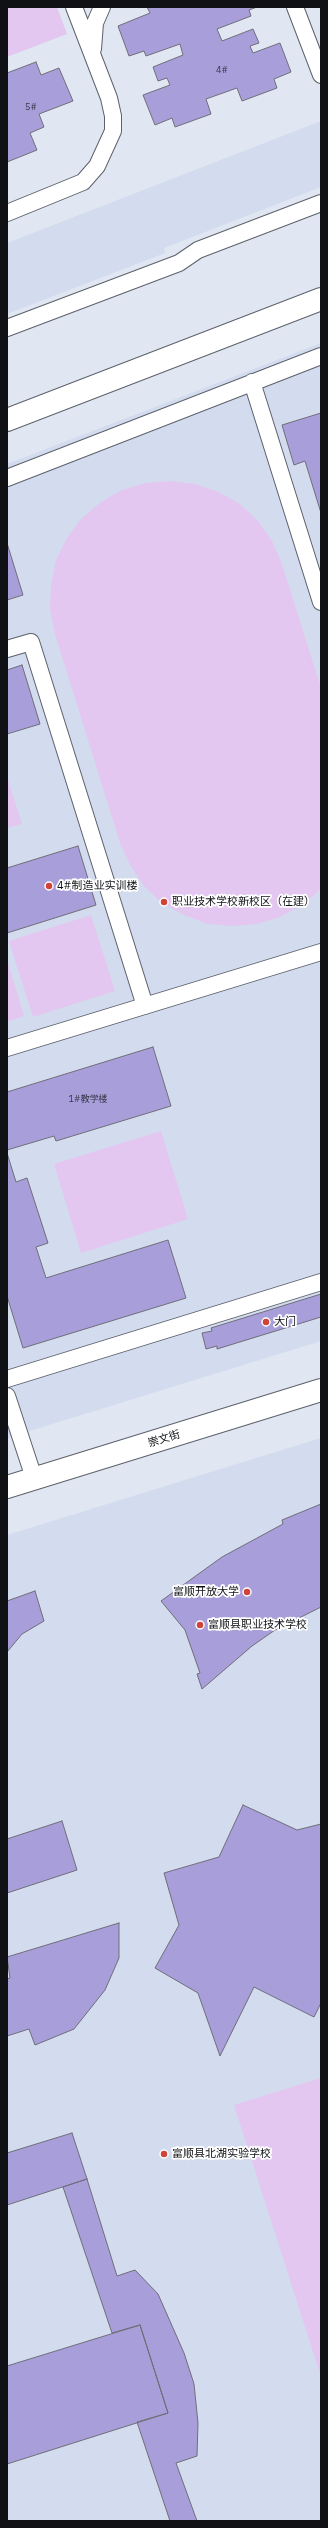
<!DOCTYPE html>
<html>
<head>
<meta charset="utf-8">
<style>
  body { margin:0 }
  #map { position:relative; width:328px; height:2528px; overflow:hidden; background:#e0e6f2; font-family:"IBM Plex Sans",sans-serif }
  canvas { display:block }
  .frame { position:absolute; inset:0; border:8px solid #0f1115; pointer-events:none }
</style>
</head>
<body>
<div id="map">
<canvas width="328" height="2528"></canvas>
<div class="frame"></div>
</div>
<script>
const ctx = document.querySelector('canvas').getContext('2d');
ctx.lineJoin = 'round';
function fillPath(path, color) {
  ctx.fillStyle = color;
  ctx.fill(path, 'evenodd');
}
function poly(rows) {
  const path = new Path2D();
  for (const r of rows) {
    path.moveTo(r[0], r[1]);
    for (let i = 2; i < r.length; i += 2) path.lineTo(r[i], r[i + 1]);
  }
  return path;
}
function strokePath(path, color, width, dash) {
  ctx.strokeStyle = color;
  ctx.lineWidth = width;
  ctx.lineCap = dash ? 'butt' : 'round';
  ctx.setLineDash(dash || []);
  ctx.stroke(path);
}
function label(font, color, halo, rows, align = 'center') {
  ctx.font = font + ' "IBM Plex Sans","Noto Sans SC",sans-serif';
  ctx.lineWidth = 3.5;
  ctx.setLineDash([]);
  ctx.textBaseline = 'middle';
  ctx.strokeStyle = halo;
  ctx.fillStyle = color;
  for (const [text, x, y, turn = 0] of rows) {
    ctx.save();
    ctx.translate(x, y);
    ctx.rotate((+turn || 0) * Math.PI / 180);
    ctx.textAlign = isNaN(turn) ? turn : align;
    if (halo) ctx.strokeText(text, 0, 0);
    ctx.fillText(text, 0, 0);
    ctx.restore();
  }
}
const built = poly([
  [321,121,321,187,164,248,165,253,7,314,7,243],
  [321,343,321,1341,7,1438,7,464],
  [321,1438,321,2521,7,2521,7,1535]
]);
const green = poly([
  [7,7,57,7,67,34,7,57],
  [171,481,195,484,219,492,240,504,258,521,272,541,282,564,321,688,321,889,302,905,280,917,257,924,232,926,208,924,184,915,162,903,144,886,130,865,120,843,55,634,50,609,51,585,56,560,67,538,81,519,101,502,122,490,146,483],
  [7,777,22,824,7,828],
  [91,915,115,991,33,1017,9,941],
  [7,959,24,1016,7,1022],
  [161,1131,188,1219,81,1253,54,1164],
  [321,2078,321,2377,234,2105]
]);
const building = poly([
  [147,7,257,7,249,10,251,16,217,29,222,41,253,29,259,43,250,46,253,53,280,43,291,72,274,79,277,88,242,101,237,88,206,99,211,114,175,127,172,118,155,125,143,95,170,85,167,78,158,81,153,67,183,55,180,44,146,56,144,51,129,56,118,26,150,13,147,7],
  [36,62,41,75,59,68,73,101,39,114,44,127,30,133,37,150,7,162,7,73,36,62],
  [321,413,321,513,305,461,294,465,282,425,321,413],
  [7,543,23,595,7,600,7,543],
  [22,665,40,724,7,734,7,670,22,665],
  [78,846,96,905,7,933,7,868,78,846],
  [153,1047,171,1106,56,1141,54,1136,7,1150,7,1092,153,1047],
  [7,1153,16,1182,27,1178,48,1243,36,1247,46,1278,168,1240,186,1298,23,1348,7,1296,7,1153],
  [321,1294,321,1317,217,1349,217,1346,206,1349,202,1333,212,1331,211,1328,321,1294],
  [321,1504,321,1607,275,1630,252,1646,202,1689,197,1674,200,1673,185,1630,161,1601,222,1557,283,1524,282,1520,321,1504],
  [35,1591,44,1621,22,1634,7,1652,7,1601,35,1591],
  [243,1805,297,1830,321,1824,321,2003,314,2017,254,1987,220,2056,198,1993,155,1968,179,1925,164,1873,219,1857,243,1805],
  [62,1821,77,1870,7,1893,7,1839,62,1821],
  [119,1923,119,1958,105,1990,74,2029,35,2045,29,2029,7,2036,7,1979,10,1978,7,1957,119,1923],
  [72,2133,87,2179,7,2205,7,2153,72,2133],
  [87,2179,117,2276,135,2270,158,2294,184,2353,194,2384,198,2423,197,2456,176,2463,197,2521,170,2521,137,2422,168,2413,140,2325,112,2333,63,2187,87,2179],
  [140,2325,168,2413,7,2464,7,2366,140,2325]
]);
const lane = poly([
  [295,7,321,75],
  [93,49,95,23,102,7],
  [7,213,83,182,97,166,113,131,113,116,109,98,74,7],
  [7,328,179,263,198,250,321,203],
  [252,382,321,602],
  [7,478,321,356],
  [7,649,31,642,145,1006],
  [7,1048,321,952],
  [7,1379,321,1282],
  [7,1396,34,1478]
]);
const street = poly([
  [7,420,321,299]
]);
const secondary = poly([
  [7,1487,321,1390]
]);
const markers = [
  [49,886,4,"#d04337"],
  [164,902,4,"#d04337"],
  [266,1322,4,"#d04337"],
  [247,1592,4,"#d04337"],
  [200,1625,4,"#d04337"],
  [164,2154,4,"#d04337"]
];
const numberNames = [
  ["4#",222,70],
  ["5#",31,107],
  ["1#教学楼",88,1099]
];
const poiNames = [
  ["4#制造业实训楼",57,886],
  ["职业技术学校新校区（在建）",172,902],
  ["大门",274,1322],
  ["富顺开放大学",239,1592,"right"],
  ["富顺县职业技术学校",208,1625],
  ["富顺县北湖实验学校",172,2154]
];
const streetNames = [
  ["崇文街",164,1439,-17]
];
fillPath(built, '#d3dbee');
fillPath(green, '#e4c7f0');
fillPath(building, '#a89fda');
strokePath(building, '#6f6e79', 1);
strokePath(lane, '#5c616b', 18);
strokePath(street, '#5c616b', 24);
strokePath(secondary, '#5c616b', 24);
strokePath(lane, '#fff', 16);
strokePath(street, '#fff', 22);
strokePath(secondary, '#fff', 22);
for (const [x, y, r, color] of markers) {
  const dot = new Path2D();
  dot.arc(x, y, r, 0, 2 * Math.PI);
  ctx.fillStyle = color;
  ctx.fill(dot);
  strokePath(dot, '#fff', 1.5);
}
label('9px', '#353446', null, numberNames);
label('11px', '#0f1115', '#fff', poiNames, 'left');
label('11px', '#0f1115', '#fff', streetNames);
</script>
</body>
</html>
